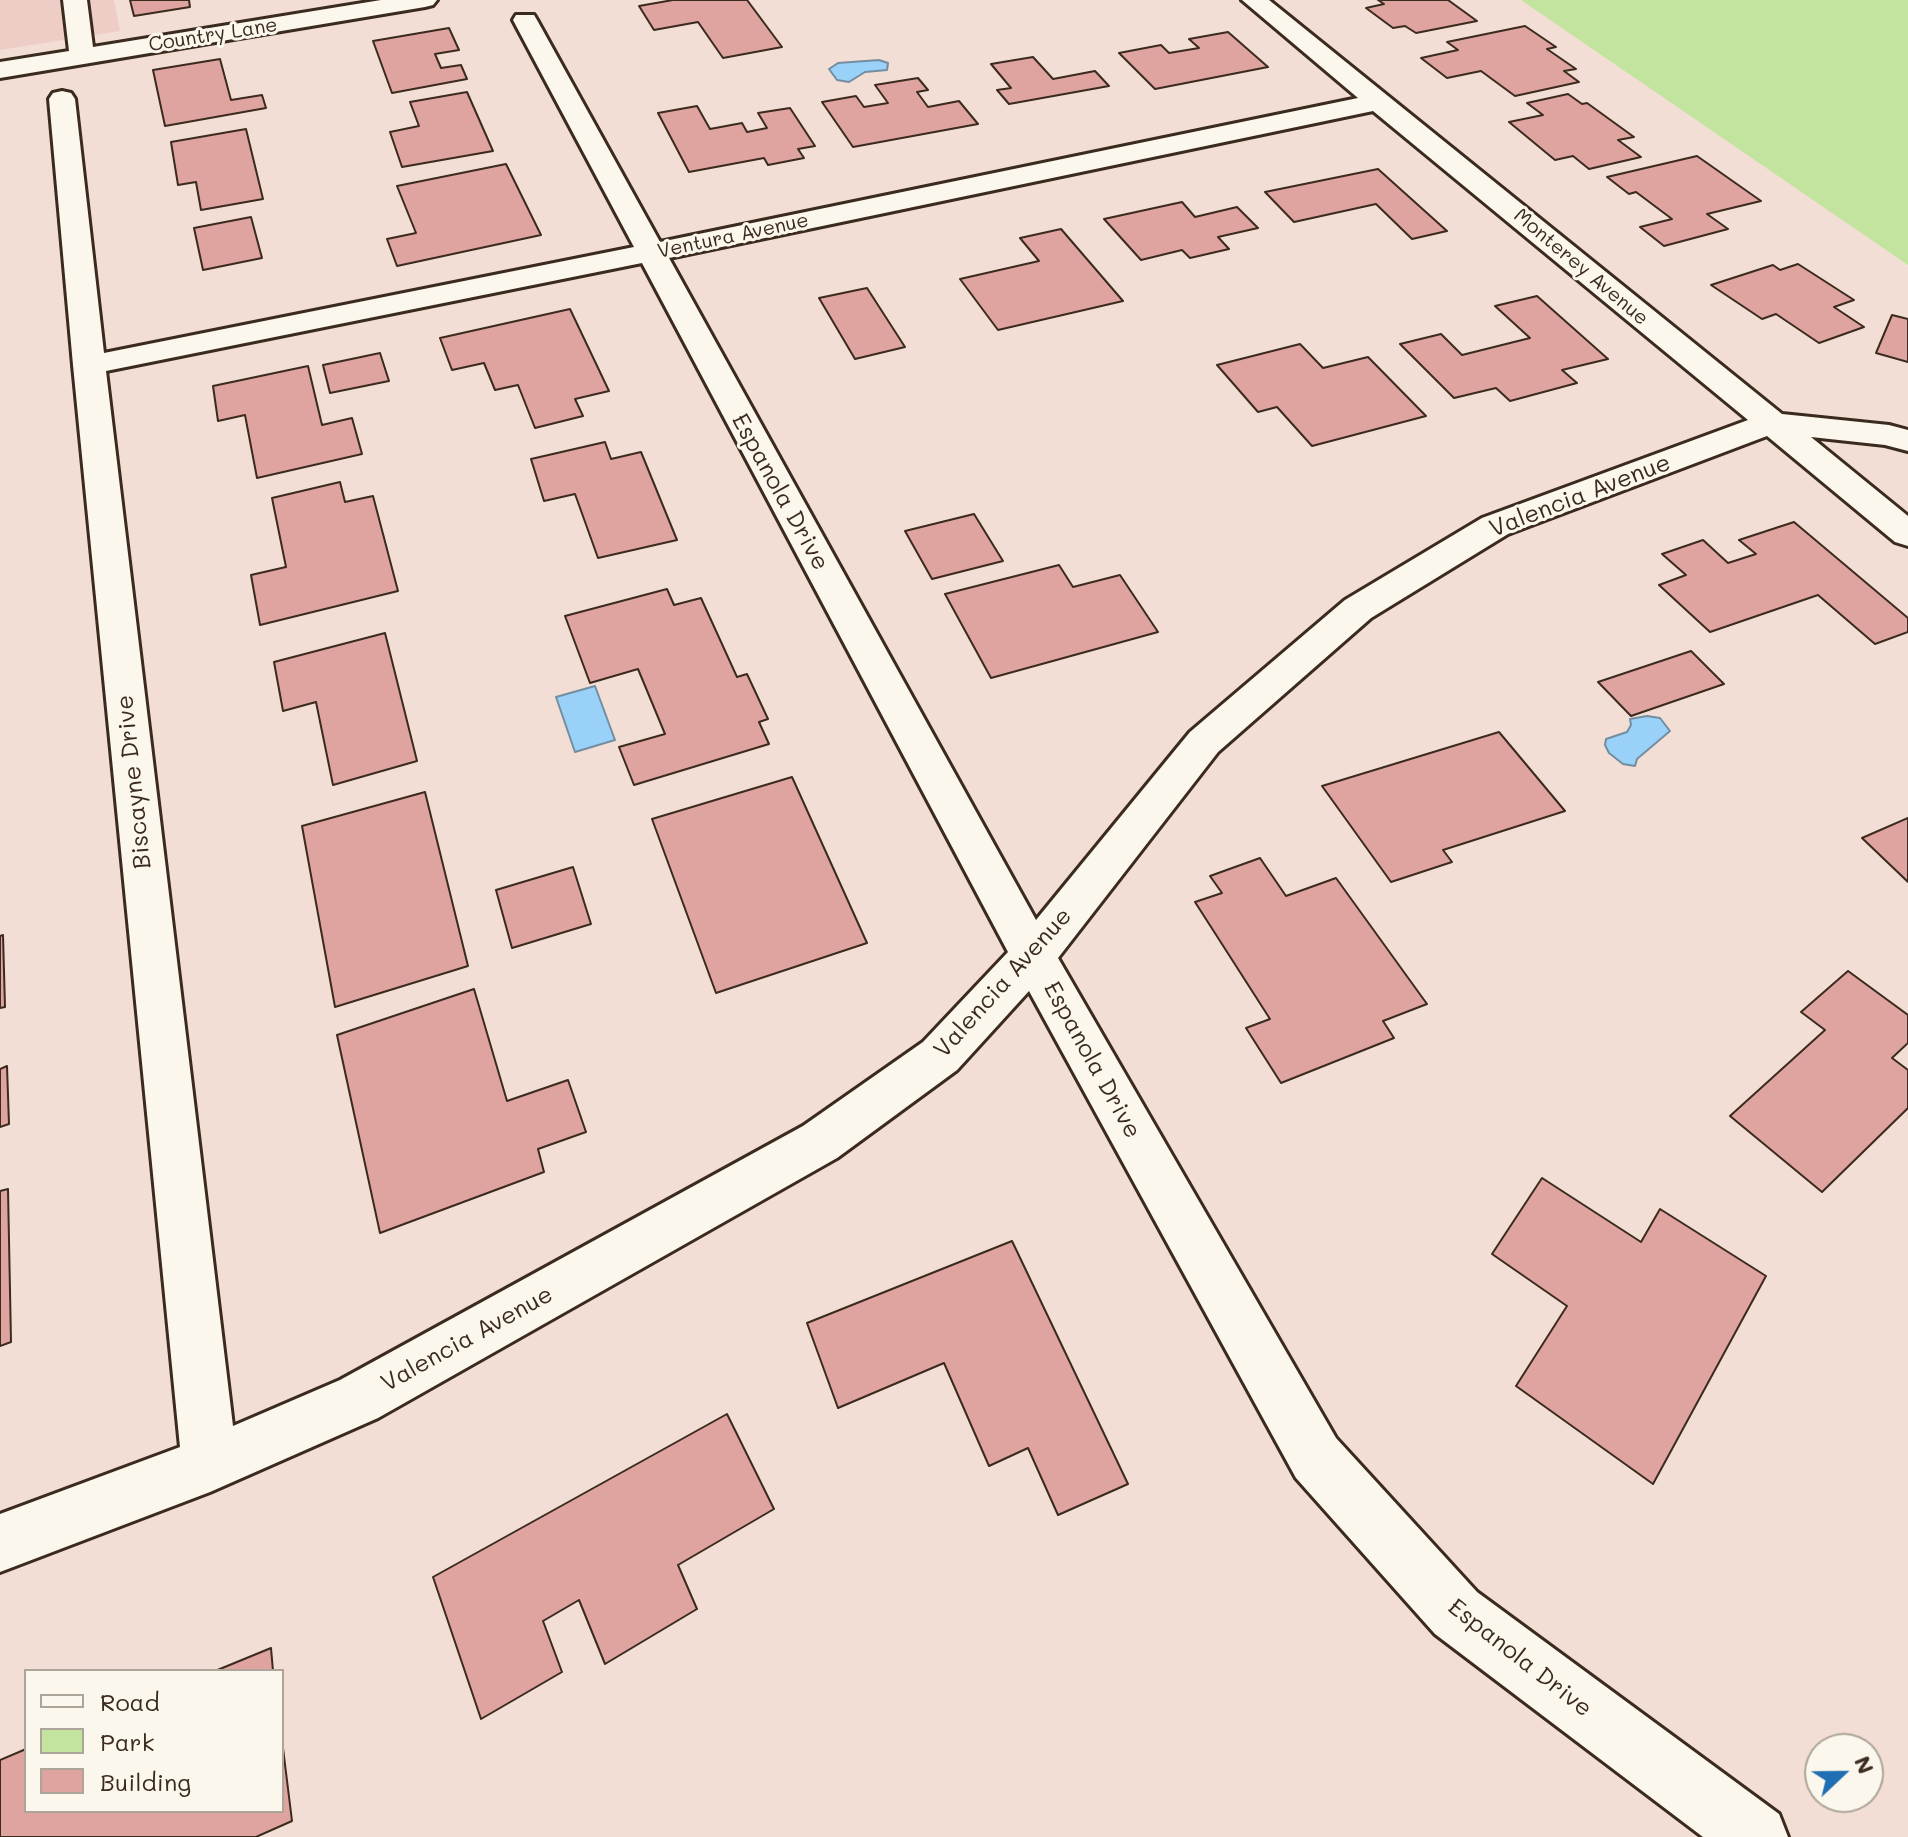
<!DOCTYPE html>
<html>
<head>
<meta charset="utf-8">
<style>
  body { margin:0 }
  #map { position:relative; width:1908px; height:1837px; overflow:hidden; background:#f3ded5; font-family:Mali,sans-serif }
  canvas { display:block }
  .legend { position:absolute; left:24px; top:1669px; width:260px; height:144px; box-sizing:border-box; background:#fbf7ec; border:2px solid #aea59a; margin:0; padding:10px 14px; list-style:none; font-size:24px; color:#3b2a1e }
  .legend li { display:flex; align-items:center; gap:16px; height:40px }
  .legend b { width:40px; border:2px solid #aea59a }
  .north { position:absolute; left:1804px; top:1733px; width:80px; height:80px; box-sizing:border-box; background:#fbf7ec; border:2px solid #aea59a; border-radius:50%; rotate:68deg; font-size:22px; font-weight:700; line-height:32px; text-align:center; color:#3b2a1e }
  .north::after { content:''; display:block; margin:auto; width:28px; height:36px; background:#1f6fb2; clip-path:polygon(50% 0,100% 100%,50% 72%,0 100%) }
</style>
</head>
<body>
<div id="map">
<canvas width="1908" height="1837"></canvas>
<ul class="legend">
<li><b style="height:10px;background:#fbf7ec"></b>Road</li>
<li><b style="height:22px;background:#c2e49e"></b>Park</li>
<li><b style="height:22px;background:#dfa4a0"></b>Building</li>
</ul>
<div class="north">N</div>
</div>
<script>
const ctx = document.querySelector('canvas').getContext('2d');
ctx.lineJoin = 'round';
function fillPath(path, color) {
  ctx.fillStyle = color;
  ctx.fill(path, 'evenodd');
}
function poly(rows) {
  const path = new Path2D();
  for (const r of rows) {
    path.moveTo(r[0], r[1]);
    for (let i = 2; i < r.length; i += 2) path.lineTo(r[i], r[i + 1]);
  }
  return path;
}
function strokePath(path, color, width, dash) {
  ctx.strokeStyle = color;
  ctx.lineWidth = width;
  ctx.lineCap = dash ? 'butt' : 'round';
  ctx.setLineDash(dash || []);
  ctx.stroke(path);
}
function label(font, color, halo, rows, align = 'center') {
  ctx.font = font + ' Mali,sans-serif';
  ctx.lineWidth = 6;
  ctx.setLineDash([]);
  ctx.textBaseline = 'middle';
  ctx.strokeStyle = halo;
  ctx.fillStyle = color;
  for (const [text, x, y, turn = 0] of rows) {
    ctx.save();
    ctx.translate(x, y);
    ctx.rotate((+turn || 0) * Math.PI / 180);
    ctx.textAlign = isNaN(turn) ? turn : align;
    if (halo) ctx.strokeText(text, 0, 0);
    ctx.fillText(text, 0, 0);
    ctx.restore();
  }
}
const built = poly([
  [0,0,114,0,120,31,0,50]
]);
const green = poly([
  [1521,0,1908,0,1908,265]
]);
const water = poly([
  [879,60,888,63,887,70,865,72,849,82,837,80,829,69,838,63,879,60],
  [595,686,615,740,575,752,556,697,595,686],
  [1647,716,1660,718,1670,731,1637,759,1635,766,1623,764,1609,753,1605,745,1606,739,1627,732,1631,725,1630,719,1647,716]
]);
const building = poly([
  [130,0,189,0,190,7,134,16,130,0],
  [673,0,747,0,782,47,723,58,698,22,654,30,639,6,673,0],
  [1378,0,1448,0,1477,21,1416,33,1405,26,1393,28,1366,8,1384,4,1378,0],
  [1525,26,1556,47,1547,49,1576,69,1564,71,1579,82,1515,96,1481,71,1447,78,1421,58,1458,50,1447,42,1525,26],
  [449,28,459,50,435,54,441,68,461,65,467,79,392,93,373,41,449,28],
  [1228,32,1268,67,1155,89,1119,53,1161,45,1169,53,1199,48,1189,39,1228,32],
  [1033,57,1053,79,1095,71,1109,86,1009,104,997,90,1011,88,991,64,1033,57],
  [220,59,231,100,262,95,266,108,165,126,153,70,220,59],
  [918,78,928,90,917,92,928,107,959,101,978,124,853,147,822,102,856,96,864,107,888,103,875,85,918,78],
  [467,92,493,151,402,167,390,132,419,126,410,102,467,92],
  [1568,94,1582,104,1587,103,1634,137,1618,140,1641,157,1589,169,1573,156,1555,160,1509,122,1543,115,1527,103,1568,94],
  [697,106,710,129,742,123,747,132,767,128,758,113,790,108,815,146,798,149,804,158,768,165,764,158,689,172,658,113,697,106],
  [246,129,263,199,201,210,196,182,178,185,171,142,246,129],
  [1697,156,1761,201,1707,214,1728,229,1664,246,1640,227,1672,219,1636,192,1629,194,1607,177,1697,156],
  [506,164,541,235,397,266,387,239,416,233,397,186,506,164],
  [1378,169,1447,231,1412,239,1376,204,1294,222,1265,192,1378,169],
  [1182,202,1195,217,1237,207,1258,228,1218,237,1229,249,1190,258,1182,250,1141,260,1104,219,1182,202],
  [251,217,262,258,203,270,194,228,251,217],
  [1061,229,1123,301,998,330,960,279,1039,261,1020,238,1061,229],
  [1798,264,1854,300,1834,307,1864,327,1819,343,1776,314,1762,319,1711,285,1773,265,1780,270,1798,264],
  [867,288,905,347,855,359,819,298,867,288],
  [1537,296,1608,359,1562,370,1577,383,1510,401,1496,388,1454,398,1400,344,1441,334,1462,355,1530,338,1495,306,1537,296],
  [570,309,609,391,575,399,583,416,535,428,518,385,495,390,484,363,452,370,440,338,570,309],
  [1892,315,1908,319,1908,362,1876,353,1892,315],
  [1300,344,1323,368,1368,357,1426,416,1312,446,1277,407,1258,412,1217,365,1300,344],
  [380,353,389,381,330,393,323,365,380,353],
  [308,366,322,425,352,418,362,454,257,478,245,415,218,421,213,386,308,366],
  [605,442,611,459,641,452,677,540,598,558,575,494,544,501,531,459,605,442],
  [340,482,345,502,373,496,398,591,260,625,251,575,286,567,272,498,340,482],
  [974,514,1003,561,932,579,905,531,974,514],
  [1794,522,1908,618,1908,632,1875,644,1818,595,1710,632,1659,585,1686,575,1662,554,1703,540,1728,563,1756,554,1739,540,1794,522],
  [1059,565,1073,587,1120,575,1158,632,991,678,945,594,1059,565],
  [667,589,674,605,701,598,737,677,747,674,768,719,759,722,769,744,634,785,619,747,665,734,638,669,590,683,565,616,667,589],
  [385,633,417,761,333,785,316,702,283,711,274,662,385,633],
  [1691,651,1724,684,1631,716,1598,682,1691,651],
  [1499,732,1565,811,1443,850,1452,862,1391,882,1322,786,1499,732],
  [792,777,867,943,716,993,652,819,792,777],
  [425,792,468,966,335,1007,302,826,425,792],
  [1908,818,1908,882,1862,838,1908,818],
  [1260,858,1286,896,1336,878,1427,1004,1383,1021,1394,1038,1281,1083,1246,1028,1270,1019,1195,902,1222,893,1210,876,1260,858],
  [573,867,591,924,512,948,496,890,573,867],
  [3,935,5,1007,0,1008,0,936,3,935],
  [1848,971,1908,1015,1908,1043,1892,1058,1908,1070,1908,1108,1822,1192,1730,1116,1825,1030,1801,1012,1848,971],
  [474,989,507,1101,568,1080,586,1132,538,1149,544,1172,380,1233,337,1035,474,989],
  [7,1066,9,1124,0,1127,0,1069,7,1066],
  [1542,1178,1641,1242,1660,1209,1766,1276,1653,1484,1516,1386,1567,1306,1492,1254,1542,1178],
  [8,1189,11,1342,0,1346,0,1191,8,1189],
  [1012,1241,1128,1484,1058,1515,1028,1448,989,1466,944,1363,838,1408,807,1323,1012,1241],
  [727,1414,774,1509,678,1565,697,1609,605,1664,579,1600,543,1621,562,1672,481,1719,433,1577,727,1414],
  [271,1648,273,1671,215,1671,271,1648],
  [282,1740,292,1821,256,1837,0,1837,0,1760,26,1749,26,1811,282,1811,282,1740]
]);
const minor = poly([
  [63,0,87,0,93,47,381,0,437,0,433,5,425,7,0,78,0,62,69,51,63,0],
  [1242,0,1269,0,1782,414,1889,425,1908,430,1908,451,1885,445,1811,437,1908,516,1908,546,1895,542,1767,436,1508,534,1371,618,1218,752,1058,958,1336,1438,1477,1592,1779,1814,1788,1837,1703,1837,1435,1634,1296,1478,1029,991,957,1070,837,1158,378,1418,210,1492,0,1572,0,1514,180,1447,73,365,49,99,53,93,62,91,71,93,75,99,104,353,634,247,513,20,516,15,534,15,537,20,660,242,1358,98,1242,0],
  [1373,111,1748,420,1482,518,1345,600,1190,732,1036,920,669,258,1373,111],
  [642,263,1008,952,923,1042,803,1126,340,1380,233,1426,106,371,642,263]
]);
const farStreetnames = [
  ["Country Lane",213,35,-9],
  ["Ventura Avenue",733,236,-12],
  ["Monterey Avenue",1581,267,40]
];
const streetNames = [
  ["Espanola Drive",780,492,61],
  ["Valencia Avenue",1580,496,-21],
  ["Biscayne Drive",134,782,-96],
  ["Valencia Avenue",1003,983,-48],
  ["Espanola Drive",1092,1060,61],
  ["Valencia Avenue",467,1339,-29],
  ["Espanola Drive",1520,1658,38]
];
fillPath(built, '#edcdc5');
fillPath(green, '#c2e49e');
fillPath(water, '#99d1f8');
strokePath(water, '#738ea1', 2);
fillPath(building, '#dfa4a0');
strokePath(building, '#3b2a1e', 2);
strokePath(minor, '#3b2a1e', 6);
fillPath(minor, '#fbf7ec');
label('20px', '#3b2a1e', '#fbf7ec', farStreetnames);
label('24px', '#3b2a1e', '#fbf7ec', streetNames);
</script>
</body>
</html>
